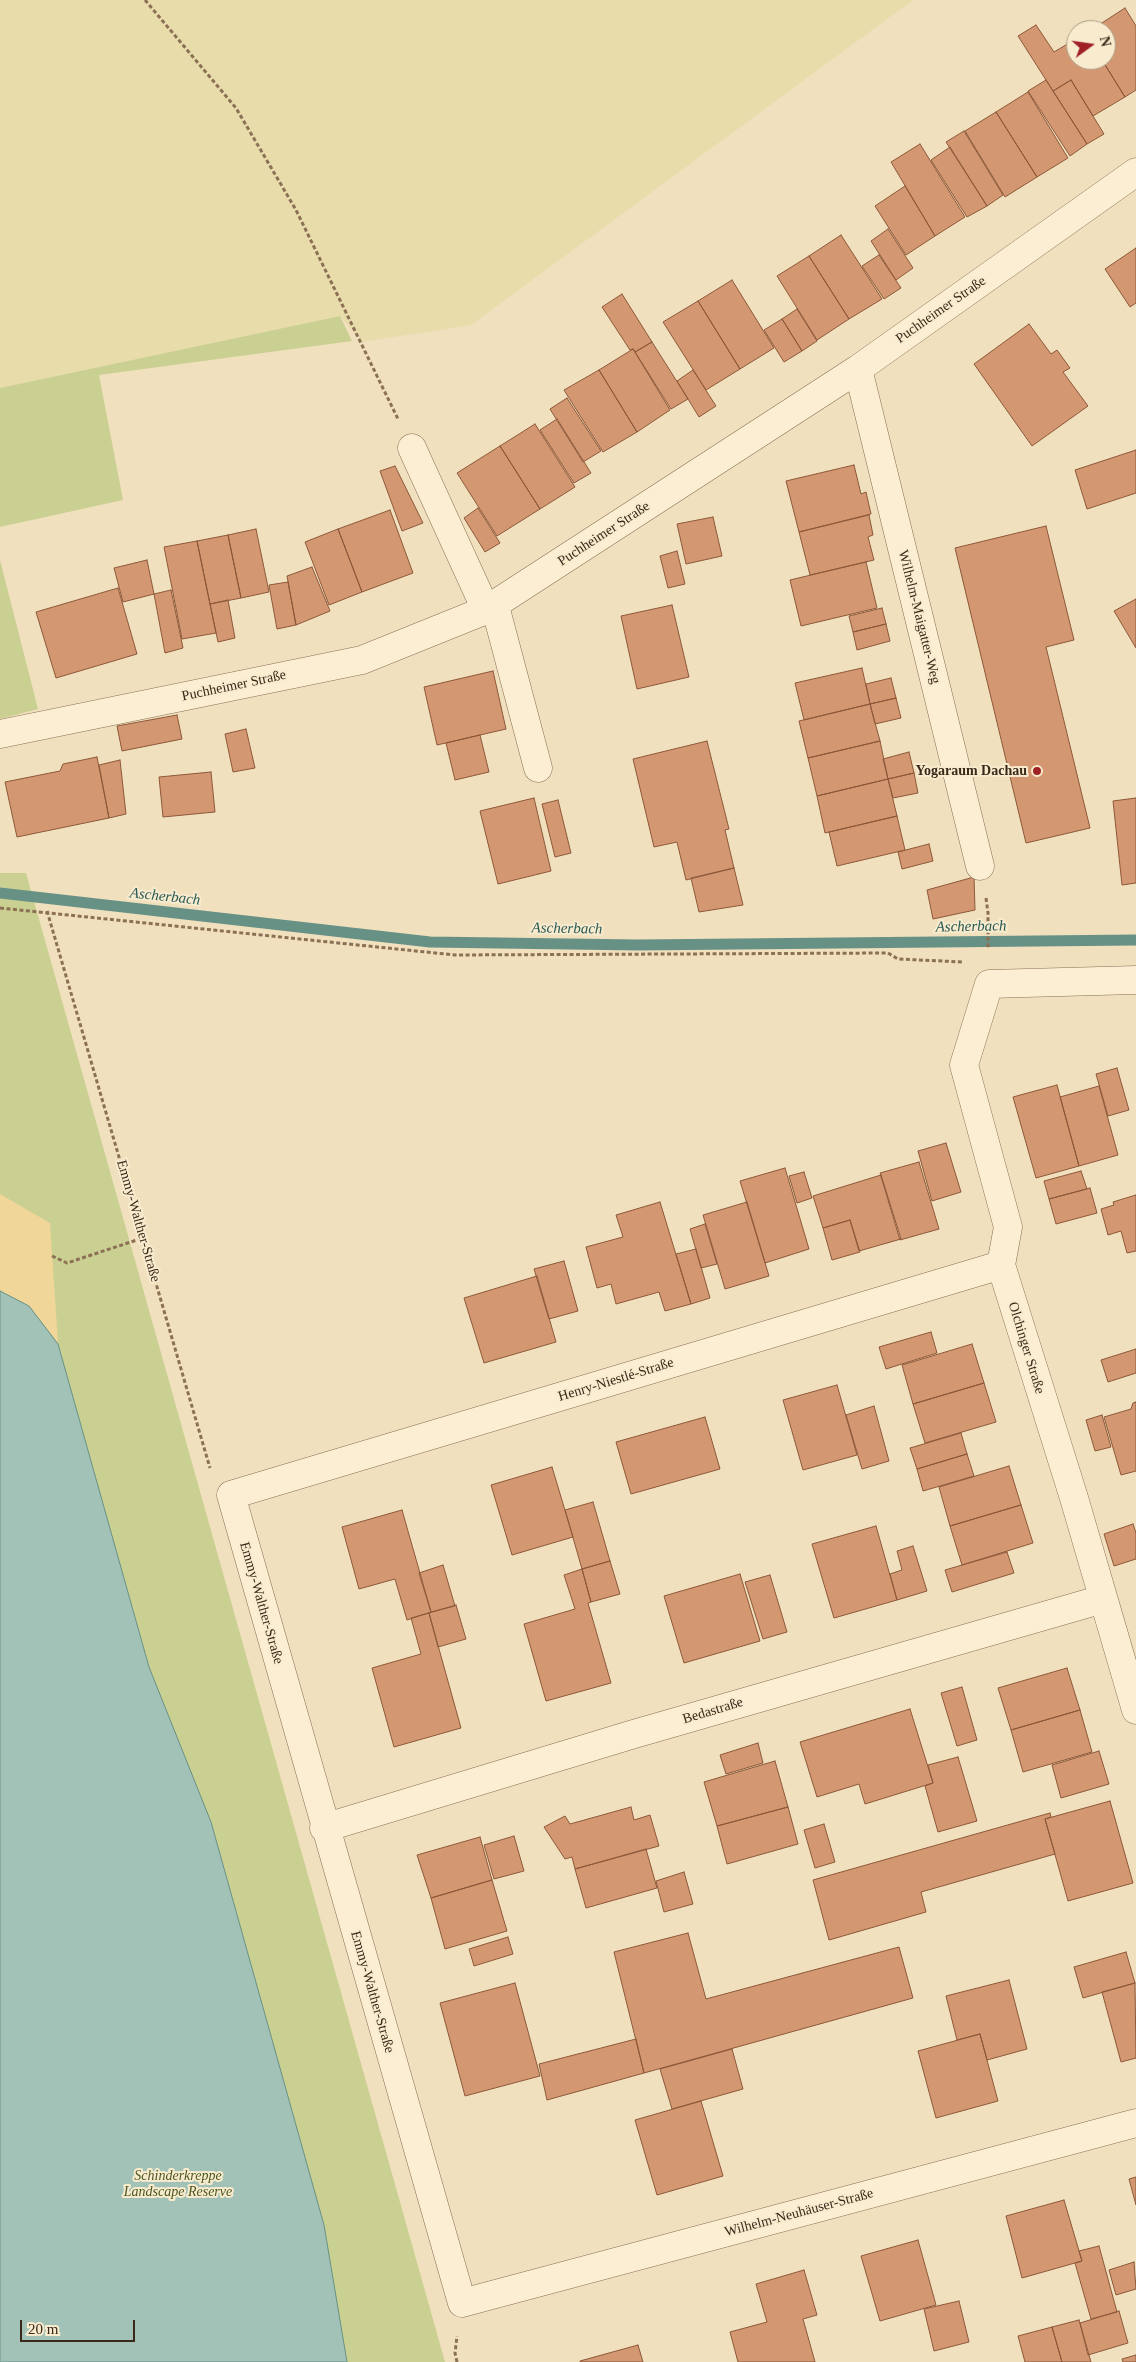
<!DOCTYPE html>
<html>
<head>
<meta charset="utf-8">
<style>
  body { margin:0 }
  #map { position:relative; width:1136px; height:2362px; overflow:hidden; background:#f1e0be; font-family:"Times New Roman",serif }
  canvas { display:block }
  .north { position:absolute; left:1066px; top:20px; width:50px; height:50px; box-sizing:border-box; background:#f8ebce; border:1px solid #ac9d86; border-radius:50%; rotate:76deg; font-size:14px; font-weight:700; line-height:20px; text-align:center; color:#39291b }
  .north::after { content:''; display:block; margin:auto; width:18px; height:22px; background:#9f2025; clip-path:polygon(50% 0,100% 100%,50% 72%,0 100%) }
  .scale { position:absolute; left:20px; top:2320px; width:115px; height:22px; box-sizing:border-box; border:2px solid #39291b; border-top:0; padding-left:6px; font-size:15px; line-height:18px; white-space:nowrap; color:#39291b; -webkit-text-stroke:4px #f8ebce; paint-order:stroke }
</style>
</head>
<body>
<div id="map">
<canvas width="1136" height="2362"></canvas>
<div class="north">N</div>
<div class="scale">20 m</div>
</div>
<script>
const ctx = document.querySelector('canvas').getContext('2d');
ctx.lineJoin = 'round';
function fillPath(path, color) {
  ctx.fillStyle = color;
  ctx.fill(path, 'evenodd');
}
function poly(rows) {
  const path = new Path2D();
  for (const r of rows) {
    path.moveTo(r[0], r[1]);
    for (let i = 2; i < r.length; i += 2) path.lineTo(r[i], r[i + 1]);
  }
  return path;
}
function strokePath(path, color, width, dash) {
  ctx.strokeStyle = color;
  ctx.lineWidth = width;
  ctx.lineCap = dash ? 'butt' : 'round';
  ctx.setLineDash(dash || []);
  ctx.stroke(path);
}
function label(font, color, halo, rows, align = 'center') {
  ctx.font = font + ' "Times New Roman",serif';
  ctx.lineWidth = 4;
  ctx.setLineDash([]);
  ctx.textBaseline = 'middle';
  ctx.strokeStyle = halo;
  ctx.fillStyle = color;
  for (const [text, x, y, turn = 0] of rows) {
    ctx.save();
    ctx.translate(x, y);
    ctx.rotate((+turn || 0) * Math.PI / 180);
    ctx.textAlign = isNaN(turn) ? turn : align;
    if (halo) ctx.strokeText(text, 0, 0);
    ctx.fillText(text, 0, 0);
    ctx.restore();
  }
}
const farmland = poly([
  [0,0,913,0,471,325,362,342,340,316,0,388]
]);
const green = poly([
  [340,316,352,341,99,375,123,500,0,527,0,388],
  [0,560,38,709,0,719],
  [0,873,26,873,445,2362,0,2362]
]);
const sand = poly([
  [0,1194,50,1223,58,1343,29,1306,0,1291]
]);
const water = poly([
  [0,1291,29,1306,58,1344,149,1667,211,1822,324,2225,347,2362,0,2362,0,1291]
]);
const stream = poly([
  [0,893,430,942,638,945,1136,940]
]);
const building = poly([
  [1125,8,1136,26,1136,90,1125,97,1102,60,1106,60,1106,30,1091,30,1125,8],
  [1036,25,1054,52,1076,39,1076,60,1102,60,1125,97,1093,116,1071,80,1053,91,1018,36,1036,25],
  [1046,80,1087,144,1070,156,1028,91,1046,80],
  [1071,80,1104,134,1087,144,1053,91,1071,80],
  [1028,92,1068,158,1037,177,996,112,1028,92],
  [996,112,1037,177,1005,197,965,131,996,112],
  [964,131,1003,195,987,206,946,142,964,131],
  [920,144,965,217,935,236,891,162,920,144],
  [950,147,987,206,967,217,931,160,950,147],
  [905,186,935,236,906,255,875,206,905,186],
  [888,229,913,268,896,280,871,241,888,229],
  [841,235,882,299,849,319,809,256,841,235],
  [1136,248,1136,303,1130,307,1105,269,1136,248],
  [879,255,901,288,884,299,862,266,879,255],
  [809,256,849,319,817,340,777,276,809,256],
  [732,280,774,348,740,369,698,301,732,280],
  [622,294,652,342,635,352,633,349,630,350,602,307,622,294],
  [698,301,740,369,706,390,663,322,698,301],
  [797,309,817,341,802,351,782,319,797,309],
  [782,319,802,351,784,362,764,330,782,319],
  [1029,324,1051,354,1057,350,1070,368,1063,372,1088,406,1032,446,974,364,1029,324],
  [652,342,688,399,671,409,635,352,652,342],
  [633,349,670,410,637,432,599,370,633,349],
  [599,370,637,432,603,452,564,390,599,370],
  [693,370,716,406,699,417,677,381,693,370],
  [567,398,601,451,583,462,550,409,567,398],
  [557,419,591,473,574,483,540,430,557,419],
  [535,424,575,487,540,509,500,446,535,424],
  [500,446,540,509,497,536,457,473,500,446],
  [1136,450,1136,493,1087,509,1075,470,1136,450],
  [854,465,861,494,866,492,871,514,799,532,786,481,854,465],
  [395,466,423,523,402,531,380,471,395,466],
  [478,508,500,543,485,552,464,518,478,508],
  [390,510,413,573,362,592,338,529,390,510],
  [869,515,873,535,868,537,874,560,810,575,799,532,869,515],
  [713,517,722,556,686,564,677,524,713,517],
  [1046,526,1074,640,1046,647,1090,828,1026,843,955,548,1046,526],
  [256,529,269,592,241,598,228,535,256,529],
  [338,529,362,592,329,605,305,542,338,529],
  [228,535,241,598,210,604,197,541,228,535],
  [197,541,216,633,182,639,164,547,197,541],
  [677,551,685,584,668,588,660,556,677,551],
  [147,560,154,594,123,602,114,568,147,560],
  [866,562,877,608,801,626,790,580,866,562],
  [312,567,330,611,296,625,287,576,312,567],
  [288,582,296,625,277,629,269,585,288,582],
  [118,588,137,654,56,678,36,612,118,588],
  [171,590,183,648,165,653,154,594,171,590],
  [1136,599,1136,648,1114,611,1136,599],
  [228,600,235,638,218,642,210,604,228,600],
  [672,605,689,677,637,689,621,616,672,605],
  [882,608,886,624,853,632,849,616,882,608],
  [886,624,890,641,857,650,853,632,886,624],
  [862,668,870,704,804,720,795,683,862,668],
  [493,671,506,729,437,745,424,687,493,671],
  [891,678,896,698,870,704,866,684,891,678],
  [896,698,901,718,875,724,870,704,896,698],
  [870,704,880,741,808,758,799,721,870,704],
  [177,715,182,739,122,751,117,726,177,715],
  [246,729,255,768,233,772,225,734,246,729],
  [480,735,489,772,455,780,446,743,480,735],
  [707,741,729,829,725,830,734,868,686,880,677,842,654,847,633,759,707,741],
  [880,741,888,779,817,796,808,758,880,741],
  [909,752,914,773,888,779,883,759,909,752],
  [97,757,109,818,17,837,5,782,60,771,63,764,97,757],
  [120,760,126,814,109,818,99,765,120,760],
  [211,772,215,812,163,817,159,777,211,772],
  [914,773,918,793,893,798,888,779,914,773],
  [888,779,897,816,825,833,817,796,888,779],
  [534,798,551,871,498,884,480,811,534,798],
  [1136,798,1136,883,1122,885,1113,801,1136,798],
  [558,800,571,853,555,857,542,804,558,800],
  [897,816,905,850,837,866,829,832,897,816],
  [929,844,933,861,902,869,898,852,929,844],
  [734,868,743,905,699,912,691,878,734,868],
  [974,877,975,910,933,919,927,890,974,877],
  [1117,1068,1129,1110,1108,1116,1096,1074,1117,1068],
  [1057,1085,1079,1166,1036,1178,1013,1097,1057,1085],
  [1099,1086,1118,1155,1079,1166,1060,1097,1099,1086],
  [946,1143,961,1192,932,1201,918,1151,946,1143],
  [919,1162,939,1229,900,1240,880,1173,919,1162],
  [785,1168,809,1249,765,1263,740,1181,785,1168],
  [1081,1171,1087,1189,1049,1199,1044,1181,1081,1171],
  [804,1172,812,1198,797,1203,789,1176,804,1172],
  [881,1175,901,1239,859,1251,850,1220,823,1228,813,1196,881,1175],
  [1090,1188,1097,1213,1056,1224,1049,1199,1090,1188],
  [1136,1195,1136,1251,1127,1253,1121,1231,1108,1235,1101,1209,1114,1205,1113,1202,1136,1195],
  [660,1202,691,1304,665,1311,659,1292,616,1304,611,1284,597,1288,586,1247,623,1237,616,1215,660,1202],
  [747,1202,769,1276,725,1289,703,1215,747,1202],
  [850,1220,860,1252,832,1260,823,1228,850,1220],
  [705,1224,717,1264,701,1268,690,1229,705,1224],
  [696,1249,710,1298,691,1304,676,1254,696,1249],
  [564,1261,578,1311,549,1319,534,1269,564,1261],
  [537,1276,556,1342,484,1363,464,1298,537,1276],
  [931,1332,937,1353,886,1369,879,1347,931,1332],
  [972,1344,984,1383,913,1404,902,1365,972,1344],
  [1136,1349,1136,1373,1108,1382,1101,1360,1136,1349],
  [984,1383,996,1422,925,1443,913,1404,984,1383],
  [837,1385,857,1455,803,1470,783,1400,837,1385],
  [1136,1402,1136,1471,1121,1475,1104,1417,1131,1409,1133,1403,1136,1402],
  [874,1406,889,1461,862,1469,846,1415,874,1406],
  [1102,1415,1111,1447,1095,1451,1086,1420,1102,1415],
  [705,1417,720,1469,631,1494,616,1442,705,1417],
  [961,1433,967,1454,917,1469,910,1448,961,1433],
  [967,1454,974,1476,923,1491,917,1469,967,1454],
  [1009,1466,1021,1505,950,1526,939,1487,1009,1466],
  [552,1467,573,1537,512,1555,491,1485,552,1467],
  [593,1502,610,1561,582,1569,565,1510,593,1502],
  [1021,1505,1033,1543,962,1565,950,1526,1021,1505],
  [402,1510,431,1612,407,1620,395,1579,359,1589,342,1527,402,1510],
  [1133,1524,1136,1533,1136,1559,1114,1566,1104,1534,1133,1524],
  [876,1526,897,1600,834,1618,812,1544,876,1526],
  [913,1546,927,1591,897,1600,890,1574,902,1570,897,1551,913,1546],
  [1007,1552,1014,1573,952,1592,945,1570,1007,1552],
  [610,1561,620,1594,591,1602,582,1569,610,1561],
  [443,1565,455,1606,431,1612,419,1573,443,1565],
  [582,1569,591,1602,588,1603,611,1683,546,1701,524,1624,575,1609,564,1575,582,1569],
  [740,1574,760,1641,684,1663,664,1596,740,1574],
  [770,1575,787,1632,763,1639,745,1582,770,1575],
  [456,1605,466,1639,438,1647,429,1613,456,1605],
  [429,1613,461,1728,394,1747,372,1668,421,1654,411,1618,429,1613],
  [1067,1668,1080,1710,1011,1730,998,1688,1067,1668],
  [962,1687,977,1740,957,1746,941,1693,962,1687],
  [910,1709,933,1783,865,1804,859,1784,817,1797,800,1742,910,1709],
  [1080,1710,1092,1752,1023,1772,1011,1730,1080,1710],
  [758,1743,763,1763,726,1774,720,1755,758,1743],
  [1099,1751,1109,1784,1061,1798,1052,1765,1099,1751],
  [958,1757,977,1821,938,1832,925,1786,933,1783,928,1765,958,1757],
  [775,1761,788,1807,717,1826,704,1782,775,1761],
  [1110,1801,1133,1883,1068,1901,1045,1819,1110,1801],
  [631,1807,634,1820,650,1815,659,1846,575,1869,572,1857,565,1859,544,1827,565,1816,570,1824,631,1807],
  [788,1807,798,1844,727,1864,717,1826,788,1807],
  [1050,1813,1051,1817,1045,1819,1055,1854,921,1892,926,1912,829,1940,813,1880,1050,1813],
  [824,1824,835,1862,815,1868,804,1830,824,1824],
  [514,1836,524,1871,494,1879,484,1845,514,1836],
  [480,1837,492,1880,431,1898,417,1855,480,1837],
  [646,1849,657,1888,586,1908,575,1869,646,1849],
  [684,1872,693,1904,664,1912,656,1881,684,1872],
  [492,1880,507,1931,445,1949,431,1898,492,1880],
  [688,1933,706,1999,899,1947,913,1998,644,2073,614,1952,688,1933],
  [508,1937,513,1954,474,1966,469,1949,508,1937],
  [1126,1952,1135,1983,1083,1998,1074,1967,1126,1952],
  [1009,1980,1027,2049,987,2060,980,2034,957,2040,946,1996,1009,1980],
  [515,1983,540,2076,465,2096,440,2003,515,1983],
  [1135,1983,1136,2058,1121,2062,1102,1992,1135,1983],
  [980,2034,998,2101,936,2118,918,2051,980,2034],
  [636,2039,644,2073,547,2100,539,2064,636,2039],
  [732,2049,743,2089,672,2109,660,2069,732,2049],
  [701,2101,723,2176,657,2195,635,2120,701,2101],
  [1136,2177,1136,2205,1129,2179,1136,2177],
  [1064,2200,1082,2261,1022,2278,1006,2216,1064,2200],
  [918,2240,936,2305,880,2321,861,2256,918,2240],
  [1099,2246,1117,2312,1091,2319,1075,2263,1082,2261,1079,2251,1099,2246],
  [1134,2262,1136,2289,1116,2295,1109,2270,1134,2262],
  [804,2270,817,2315,803,2319,815,2362,738,2362,730,2332,767,2322,756,2284,804,2270],
  [959,2301,969,2342,934,2351,924,2309,959,2301],
  [1119,2311,1128,2343,1088,2355,1080,2323,1119,2311],
  [1079,2320,1091,2362,1062,2362,1052,2327,1079,2320],
  [1052,2327,1062,2362,1025,2362,1018,2336,1052,2327],
  [638,2345,643,2362,580,2362,580,2361,638,2345],
  [1136,2355,1136,2362,1123,2362,1122,2359,1136,2355]
]);
const path = poly([
  [145,0,236,108,296,210,398,419],
  [986,898,988,913,988,949],
  [0,908,455,955,888,953,898,959,963,962],
  [47,911,210,1468],
  [52,1256,67,1263,143,1238],
  [457,2362,455,2353,457,2336]
]);
const street = poly([
  [858,369,980,866],
  [412,448,486,610],
  [495,606,538,768],
  [0,734,362,660,486,610,858,369,1136,172],
  [1136,980,989,984,964,1065,1008,1227,1001,1265,1074,1498,1136,1710],
  [1001,1265,231,1495,462,2303,1136,2123],
  [324,1828,634,1734,1103,1599]
]);
const markers = [
  [1037,771,5,"#9f2025"]
];
const streetNames = [
  ["Puchheimer Straße",941,310,-35],
  ["Puchheimer Straße",604,534,-33],
  ["Wilhelm-Maigatter-Weg",919,617,76],
  ["Puchheimer Straße",234,686,-12],
  ["Emmy-Walther-Straße",138,1221,74],
  ["Olchinger Straße",1026,1348,73],
  ["Henry-Niestlé-Straße",616,1380,-17],
  ["Emmy-Walther-Straße",261,1603,74],
  ["Bedastraße",713,1711,-17],
  ["Emmy-Walther-Straße",372,1992,74],
  ["Wilhelm-Neuhäuser-Straße",799,2213,-15]
];
const poiNames = [
  ["Yogaraum Dachau",1027,771]
];
const parkNames = [
  ["Schinderkreppe",178,2176],
  ["Landscape Reserve",178,2192]
];
const waterNames = [
  ["Ascherbach",165,897,6],
  ["Ascherbach",971,927,-1],
  ["Ascherbach",567,929,1]
];
fillPath(farmland, '#e8dcab');
fillPath(green, '#cad091');
fillPath(sand, '#f0d698');
fillPath(water, '#a2c2b8');
strokePath(water, '#689186', 1);
strokePath(stream, '#689186', 11);
fillPath(building, '#d39771');
strokePath(building, '#8c5839', 1);
strokePath(street, '#8b7055', 29);
strokePath(path, '#8b7055', 3, [4, 2.5]);
strokePath(street, '#fbeed2', 28);
for (const [x, y, r, color] of markers) {
  const dot = new Path2D();
  dot.arc(x, y, r, 0, 2 * Math.PI);
  ctx.fillStyle = color;
  ctx.fill(dot);
  strokePath(dot, '#f8ebce', 2);
}
label('14px', '#39291b', '#f8ebce', streetNames);
label('bold 14px', '#39291b', '#f8ebce', poiNames, 'right');
label('italic 14px', '#4b5720', '#f8ebce', parkNames);
label('italic 15px', '#295a56', '#f8ebce', waterNames);
</script>
</body>
</html>
